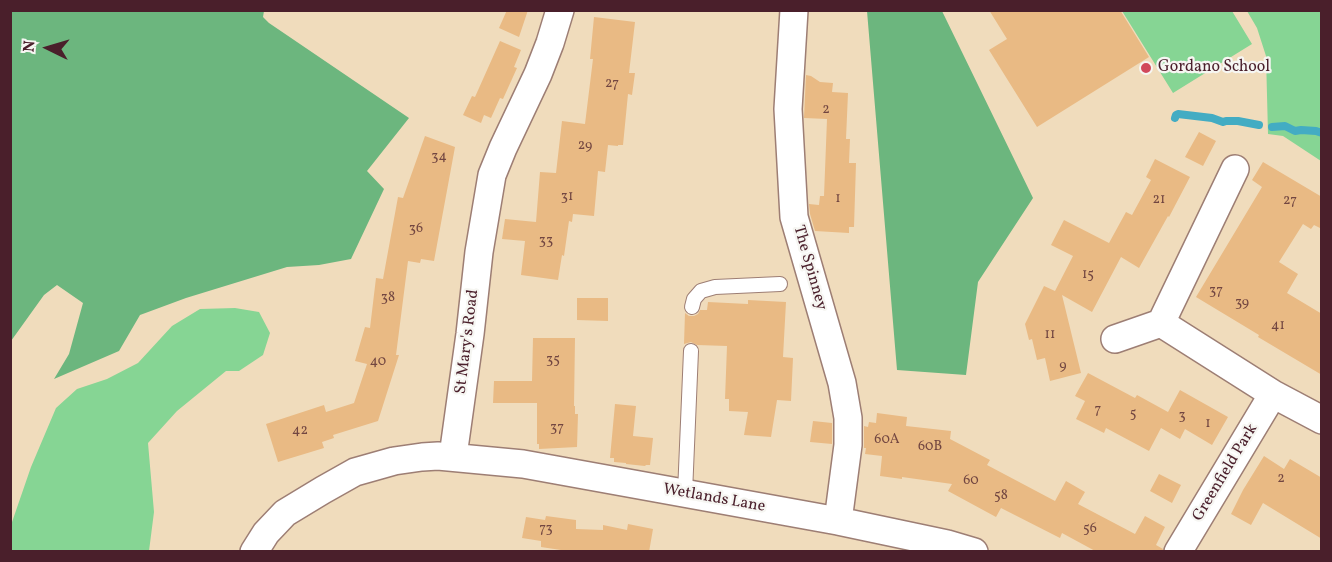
<!DOCTYPE html>
<html>
<head>
<meta charset="utf-8">
<style>
  body { margin:0 }
  #map { position:relative; width:1332px; height:562px; overflow:hidden; background:#f0dcbc; font-family:Vollkorn,serif }
  canvas { display:block }
  .frame { position:absolute; inset:0; border:12px solid #4a1f2b; pointer-events:none }
  .north { position:absolute; left:18px; top:18px; width:60px; height:60px; -webkit-text-stroke:4px #f6f6f2; paint-order:stroke; rotate:275deg; font-size:16px; font-weight:700; line-height:24px; text-align:center; color:#4a1f2b }
  .north::after { content:''; display:block; margin:auto; width:21px; height:27px; background:#4a1f2b; clip-path:polygon(50% 0,100% 100%,50% 72%,0 100%) }
</style>
</head>
<body>
<div id="map">
<canvas width="1332" height="562"></canvas>
<div class="frame"></div>
<div class="north">N</div>
</div>
<script>
const ctx = document.querySelector('canvas').getContext('2d');
ctx.lineJoin = 'round';
function fillPath(path, color) {
  ctx.fillStyle = color;
  ctx.fill(path, 'evenodd');
}
function poly(rows) {
  const path = new Path2D();
  for (const r of rows) {
    path.moveTo(r[0], r[1]);
    for (let i = 2; i < r.length; i += 2) path.lineTo(r[i], r[i + 1]);
  }
  return path;
}
function strokePath(path, color, width, dash) {
  ctx.strokeStyle = color;
  ctx.lineWidth = width;
  ctx.lineCap = dash ? 'butt' : 'round';
  ctx.setLineDash(dash || []);
  ctx.stroke(path);
}
function label(font, color, halo, rows, align = 'center') {
  ctx.font = font + ' Vollkorn,serif';
  ctx.lineWidth = 4.5;
  ctx.setLineDash([]);
  ctx.textBaseline = 'middle';
  ctx.strokeStyle = halo;
  ctx.fillStyle = color;
  for (const [text, x, y, turn = 0] of rows) {
    ctx.save();
    ctx.translate(x, y);
    ctx.rotate((+turn || 0) * Math.PI / 180);
    ctx.textAlign = isNaN(turn) ? turn : align;
    if (halo) ctx.strokeText(text, 0, 0);
    ctx.fillText(text, 0, 0);
    ctx.restore();
  }
}
const green = poly([
  [1122,11,1232,11,1252,44,1173,93],
  [1247,11,1321,11,1321,161,1283,136,1268,134,1266,56,1257,28],
  [235,308,259,312,270,333,263,355,239,371,226,371,177,411,148,443,154,512,149,551,11,551,11,525,31,467,56,408,77,389,107,379,138,363,172,326,200,309]
]);
const forest = poly([
  [11,10,264,11,263,17,269,23,409,118,367,171,384,189,351,259,319,265,287,267,186,298,140,315,119,351,54,379,69,354,83,303,57,285,44,295,11,341],
  [867,11,942,11,1033,198,978,282,966,375,897,370]
]);
const stream = poly([
  [1175,118,1176,115,1178,114,1212,118,1223,122,1226,121,1238,121,1259,125],
  [1272,127,1285,126,1295,131,1301,130,1316,131,1322,133]
]);
const building = poly([
  [507,10,528,10,519,37,499,28],
  [989,10,1120,10,1149,57,1037,127,989,50,1007,39],
  [594,17,635,22,629,73,635,73,632,95,628,94,623,145,618,145,618,146,608,145,605,172,598,171,594,216,573,214,572,222,569,221,564,256,562,255,558,280,521,275,525,241,502,239,505,219,536,222,540,172,556,173,562,121,585,124,593,59,590,59],
  [500,41,521,50,514,67,517,68,503,99,500,98,491,118,484,115,481,123,463,115,472,96,475,97],
  [806,75,811,76,820,82,833,83,832,92,848,93,846,139,850,139,849,163,856,163,854,227,849,227,849,233,815,231,810,214,809,204,819,205,820,196,824,196,827,119,804,118],
  [1199,132,1216,141,1203,166,1185,157],
  [425,136,455,147,434,261,421,259,420,263,408,261,396,355,399,355,378,421,333,435,334,438,322,442,324,448,278,462,266,424,324,405,326,412,354,403,367,364,355,361,365,327,370,328,376,278,383,279,398,197,403,198],
  [1155,159,1190,177,1169,217,1168,216,1139,268,1121,257,1092,312,1062,295,1081,373,1050,381,1045,358,1037,360,1032,339,1029,340,1025,324,1044,286,1055,291,1073,256,1051,245,1064,220,1109,243,1126,212,1132,215,1151,180,1146,177],
  [1263,162,1322,197,1322,229,1314,225,1311,229,1303,224,1279,262,1298,274,1287,293,1322,314,1322,375,1258,337,1259,335,1196,297,1262,187,1252,180],
  [577,298,608,298,608,321,577,320],
  [748,300,786,302,783,357,793,358,791,401,777,400,771,437,744,435,748,412,729,411,729,399,725,399,727,346,697,345,691,342,684,344,685,313,689,316,694,316,698,314,700,310,707,310,708,302,748,304],
  [533,338,575,338,574,406,575,406,575,414,578,414,577,447,539,449,539,444,537,444,537,403,493,403,494,381,532,381],
  [1088,373,1135,398,1137,395,1168,412,1180,390,1228,417,1212,445,1185,429,1180,439,1161,428,1149,451,1106,428,1104,433,1076,419,1085,401,1075,396],
  [615,404,636,406,633,436,653,438,650,465,646,465,645,466,626,464,626,463,614,462,614,458,610,458],
  [877,413,907,417,906,426,951,431,950,439,990,460,987,465,1055,501,1066,481,1085,492,1078,504,1135,534,1145,516,1165,527,1156,545,1163,549,1162,552,1097,552,1062,533,1060,538,1001,508,996,517,948,491,952,484,902,477,902,479,880,476,882,456,865,454,866,448,864,448,864,426,868,427,869,422,876,423],
  [813,421,832,423,832,444,810,442],
  [1264,456,1284,469,1290,459,1322,478,1322,539,1263,503,1251,525,1231,514,1243,490],
  [1159,474,1181,485,1172,503,1150,491],
  [546,516,576,520,576,529,603,530,603,525,627,530,628,524,653,529,649,552,574,552,541,547,541,541,522,538,526,517,545,520]
]);
const service = poly([
  [692,307,694,299,701,291,715,287,780,284],
  [685,493,691,351]
]);
const minor = poly([
  [794,10,788,109,794,217,842,383,848,418,848,445,838,521],
  [1235,169,1161,323,1273,394,1322,420],
  [1115,339,1161,323],
  [453,456,470,334,479,252,492,175,503,148,538,74,550,43,560,10],
  [254,552,266,533,285,513,323,490,355,472,394,461,422,457,438,456,523,464,838,521,947,544,974,552],
  [1178,552,1273,394]
]);
const markers = [
  [1146,68,6,"#d1495b"]
];
const numberNames = [
  ["27",612,84],
  ["2",826,110],
  ["29",585,146],
  ["34",439,157],
  ["31",567,197],
  ["1",838,199],
  ["21",1159,200],
  ["27",1290,201],
  ["36",416,229],
  ["33",546,241],
  ["15",1088,275],
  ["37",1216,291],
  ["38",388,298],
  ["39",1242,303],
  ["41",1278,326],
  ["11",1050,335],
  ["35",553,360],
  ["40",378,362],
  ["9",1063,366],
  ["7",1098,410],
  ["5",1133,414],
  ["3",1182,416],
  ["1",1208,424],
  ["37",557,428],
  ["42",300,431],
  ["60A",887,440],
  ["60B",930,447],
  ["2",1281,479],
  ["60",971,481],
  ["58",1001,496],
  ["73",546,529],
  ["56",1090,529]
];
const poiNames = [
  ["Gordano School",1158,68]
];
const streetNames = [
  ["The Spinney",809,268,74],
  ["St Mary's Road",468,342,-83],
  ["Greenfield Park",1226,473,-59],
  ["Wetlands Lane",714,499,10]
];
fillPath(green, '#86d594');
fillPath(forest, '#6cb67e');
strokePath(stream, '#43acc3', 8);
fillPath(building, '#e9ba84');
strokePath(service, '#9d7e74', 16);
strokePath(minor, '#9d7e74', 30);
strokePath(service, '#fff', 14);
strokePath(minor, '#fff', 27);
for (const [x, y, r, color] of markers) {
  const dot = new Path2D();
  dot.arc(x, y, r, 0, 2 * Math.PI);
  ctx.fillStyle = color;
  ctx.fill(dot);
  strokePath(dot, '#f6f6f2', 2);
}
label('14px', '#724641', null, numberNames);
label('16px', '#4a1f2b', '#f6f6f2', poiNames, 'left');
label('16px', '#4a1f2b', '#f6f6f2', streetNames);
</script>
</body>
</html>
